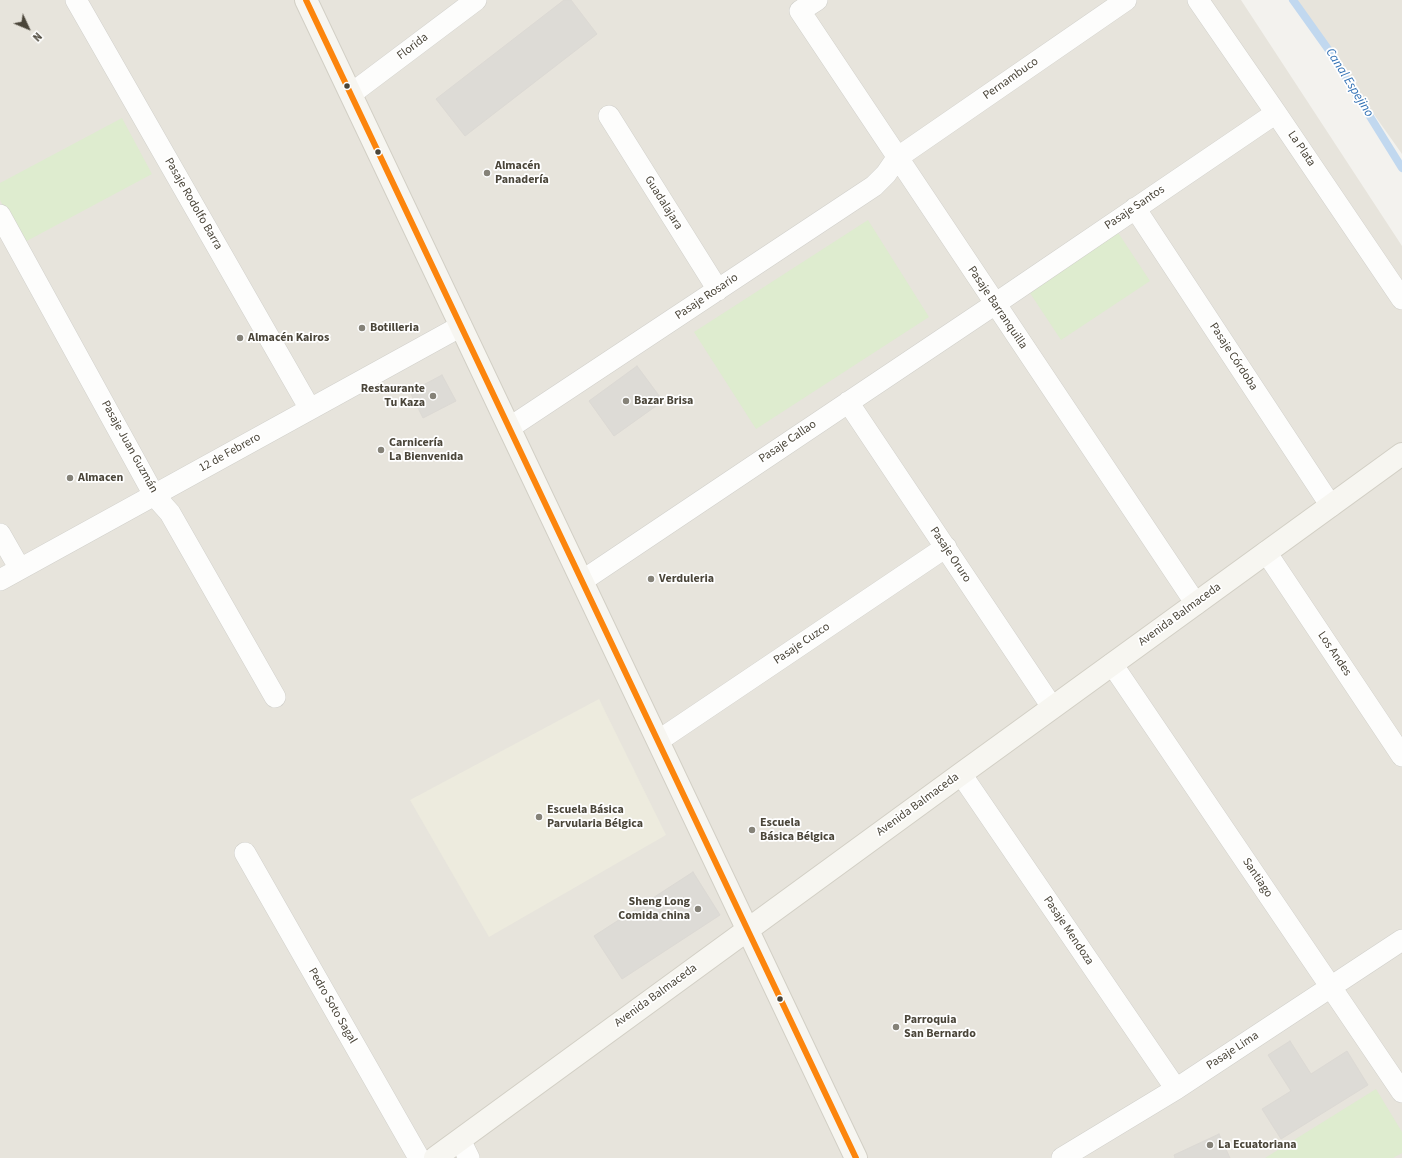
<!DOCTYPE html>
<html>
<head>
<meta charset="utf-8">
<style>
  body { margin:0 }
  #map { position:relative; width:1402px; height:1158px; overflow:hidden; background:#f3f2ee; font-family:"Source Sans 3",sans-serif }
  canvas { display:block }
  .north { position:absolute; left:8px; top:8px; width:40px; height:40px; -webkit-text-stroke:3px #fff; paint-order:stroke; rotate:134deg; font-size:11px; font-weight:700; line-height:16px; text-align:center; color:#4a4539 }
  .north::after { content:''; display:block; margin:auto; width:14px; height:18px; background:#4a4539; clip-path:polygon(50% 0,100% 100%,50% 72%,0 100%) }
</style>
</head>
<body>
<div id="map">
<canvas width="1402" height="1158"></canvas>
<div class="north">N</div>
</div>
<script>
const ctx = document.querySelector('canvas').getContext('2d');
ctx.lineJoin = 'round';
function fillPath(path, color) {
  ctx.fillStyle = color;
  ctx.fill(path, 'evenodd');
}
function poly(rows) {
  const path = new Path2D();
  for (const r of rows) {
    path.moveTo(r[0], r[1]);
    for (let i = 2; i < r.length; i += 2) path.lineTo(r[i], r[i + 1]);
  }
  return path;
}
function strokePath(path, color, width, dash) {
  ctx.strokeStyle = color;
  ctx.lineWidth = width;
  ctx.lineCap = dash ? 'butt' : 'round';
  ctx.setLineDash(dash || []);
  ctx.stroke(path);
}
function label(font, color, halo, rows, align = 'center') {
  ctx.font = font + ' "Source Sans 3",sans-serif';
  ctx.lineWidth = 3.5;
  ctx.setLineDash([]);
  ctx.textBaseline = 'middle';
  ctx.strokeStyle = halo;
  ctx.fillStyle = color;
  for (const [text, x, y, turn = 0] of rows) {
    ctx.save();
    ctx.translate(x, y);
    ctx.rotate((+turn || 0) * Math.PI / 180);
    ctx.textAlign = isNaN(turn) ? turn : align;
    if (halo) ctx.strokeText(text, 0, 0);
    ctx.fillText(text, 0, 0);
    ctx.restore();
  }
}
const residential = poly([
  [0,0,1241,0,1402,246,1402,1158,0,1158],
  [1293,0,1402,0,1402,154]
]);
const education = poly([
  [599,699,666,835,489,937,410,800]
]);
const green = poly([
  [122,118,152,174,23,243,0,200,0,183],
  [868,220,929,317,756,429,694,332],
  [1117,231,1150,281,1061,340,1028,290],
  [1376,1089,1402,1132,1402,1153,1393,1158,1265,1158]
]);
const stream = poly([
  [1293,0,1328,49,1402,168]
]);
const building = poly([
  [564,0,571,0,597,34,465,136,436,99,564,0],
  [637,366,663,401,614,436,589,401,637,366],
  [442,375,456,401,423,418,410,392,442,375],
  [693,872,720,915,622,979,594,936,693,872],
  [1290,1041,1311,1074,1347,1051,1368,1085,1281,1139,1262,1109,1291,1091,1268,1055,1290,1041],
  [1219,1134,1230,1158,1175,1158,1174,1155,1219,1134]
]);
const street = poly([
  [76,0,310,409],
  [817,0,800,11,1196,604],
  [1198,0,1276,113,1402,299],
  [351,94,476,0],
  [609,116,718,290],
  [1135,208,1331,506],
  [0,215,154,495,170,513,275,697],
  [848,402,1052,707],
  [509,428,874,186,886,174,897,158,1126,0],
  [0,534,20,569],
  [1266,552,1402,756],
  [0,580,461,326],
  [582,581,995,304,1276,113],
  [1112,664,1402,1092],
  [658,741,946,547],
  [961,774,1176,1089],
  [245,853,419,1158],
  [460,1140,469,1158],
  [1062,1158,1176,1089,1402,940]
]);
const secondary = poly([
  [306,0,856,1158],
  [435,1158,961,774,1402,454]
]);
const bus1 = poly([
  [306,0,856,1158]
]);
const markers = [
  [347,86,3.5,"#4a4539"],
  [378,152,3.5,"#4a4539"],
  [487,173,4,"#858278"],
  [362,328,4,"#858278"],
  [240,338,4,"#858278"],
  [433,396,4,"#858278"],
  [626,401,4,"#858278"],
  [381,450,4,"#858278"],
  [70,478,4,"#858278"],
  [651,579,4,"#858278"],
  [539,817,4,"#858278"],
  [752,830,4,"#858278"],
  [698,909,4,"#858278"],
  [780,999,3.5,"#4a4539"],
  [896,1027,4,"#858278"],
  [1210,1145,4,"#858278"]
];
const streetNames = [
  ["Florida",413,47,-37],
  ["Pernambuco",1011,79,-35],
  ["La Plata",1301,149,56],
  ["Guadalajara",663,203,58],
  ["Pasaje Rodolfo Barra",193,204,60],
  ["Pasaje Santos",1135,208,-34],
  ["Pasaje Rosario",707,297,-34],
  ["Pasaje Barranquilla",997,308,56],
  ["Pasaje Córdoba",1233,357,57],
  ["Pasaje Callao",788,442,-34],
  ["Pasaje Juan Guzmán",129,447,61],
  ["12 de Febrero",230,453,-29],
  ["Pasaje Oruro",950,555,56],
  ["Avenida Balmaceda",1180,615,-36],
  ["Pasaje Cuzco",802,644,-34],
  ["Los Andes",1334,654,56],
  ["Avenida Balmaceda",918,805,-36],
  ["Santiago",1257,878,56],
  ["Pasaje Mendoza",1068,931,56],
  ["Avenida Balmaceda",656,996,-36],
  ["Pedro Soto Sagal",332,1006,60],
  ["Pasaje Lima",1233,1051,-33]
];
const poiNames = [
  ["Almacén",495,166],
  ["Panadería",495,180],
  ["Botilleria",370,328],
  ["Almacén Kairos",248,338],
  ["Restaurante",425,389,"right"],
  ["Tu Kaza",425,403,"right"],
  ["Bazar Brisa",634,401],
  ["Carnicería",389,443],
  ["La Bienvenida",389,457],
  ["Almacen",78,478],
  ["Verduleria",659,579],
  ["Escuela Básica",547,810],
  ["Parvularia Bélgica",547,824],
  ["Escuela",760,823],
  ["Básica Bélgica",760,837],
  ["Sheng Long",690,902,"right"],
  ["Comida china",690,916,"right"],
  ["Parroquia",904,1020],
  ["San Bernardo",904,1034],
  ["La Ecuatoriana",1218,1145]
];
const waterNames = [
  ["Canal Espejino",1349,83,58]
];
fillPath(residential, '#e7e4dc');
fillPath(education, '#edebde');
fillPath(green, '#deeccf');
strokePath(stream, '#c1d8ef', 8);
fillPath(building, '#dddbd6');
strokePath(building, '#dcd9d4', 1);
strokePath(street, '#d1d0cb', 22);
strokePath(secondary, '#d2cfc5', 24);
strokePath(street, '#fdfdfc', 21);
strokePath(secondary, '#f7f6f1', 22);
strokePath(bus1, '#fc850d', 6);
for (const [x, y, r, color] of markers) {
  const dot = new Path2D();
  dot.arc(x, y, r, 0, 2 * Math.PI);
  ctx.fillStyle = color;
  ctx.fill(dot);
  strokePath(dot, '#fff', 1.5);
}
label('12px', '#4a4539', '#fff', streetNames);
label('bold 12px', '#4a4539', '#fff', poiNames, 'left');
label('italic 13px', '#3372b5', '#fff', waterNames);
</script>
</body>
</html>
